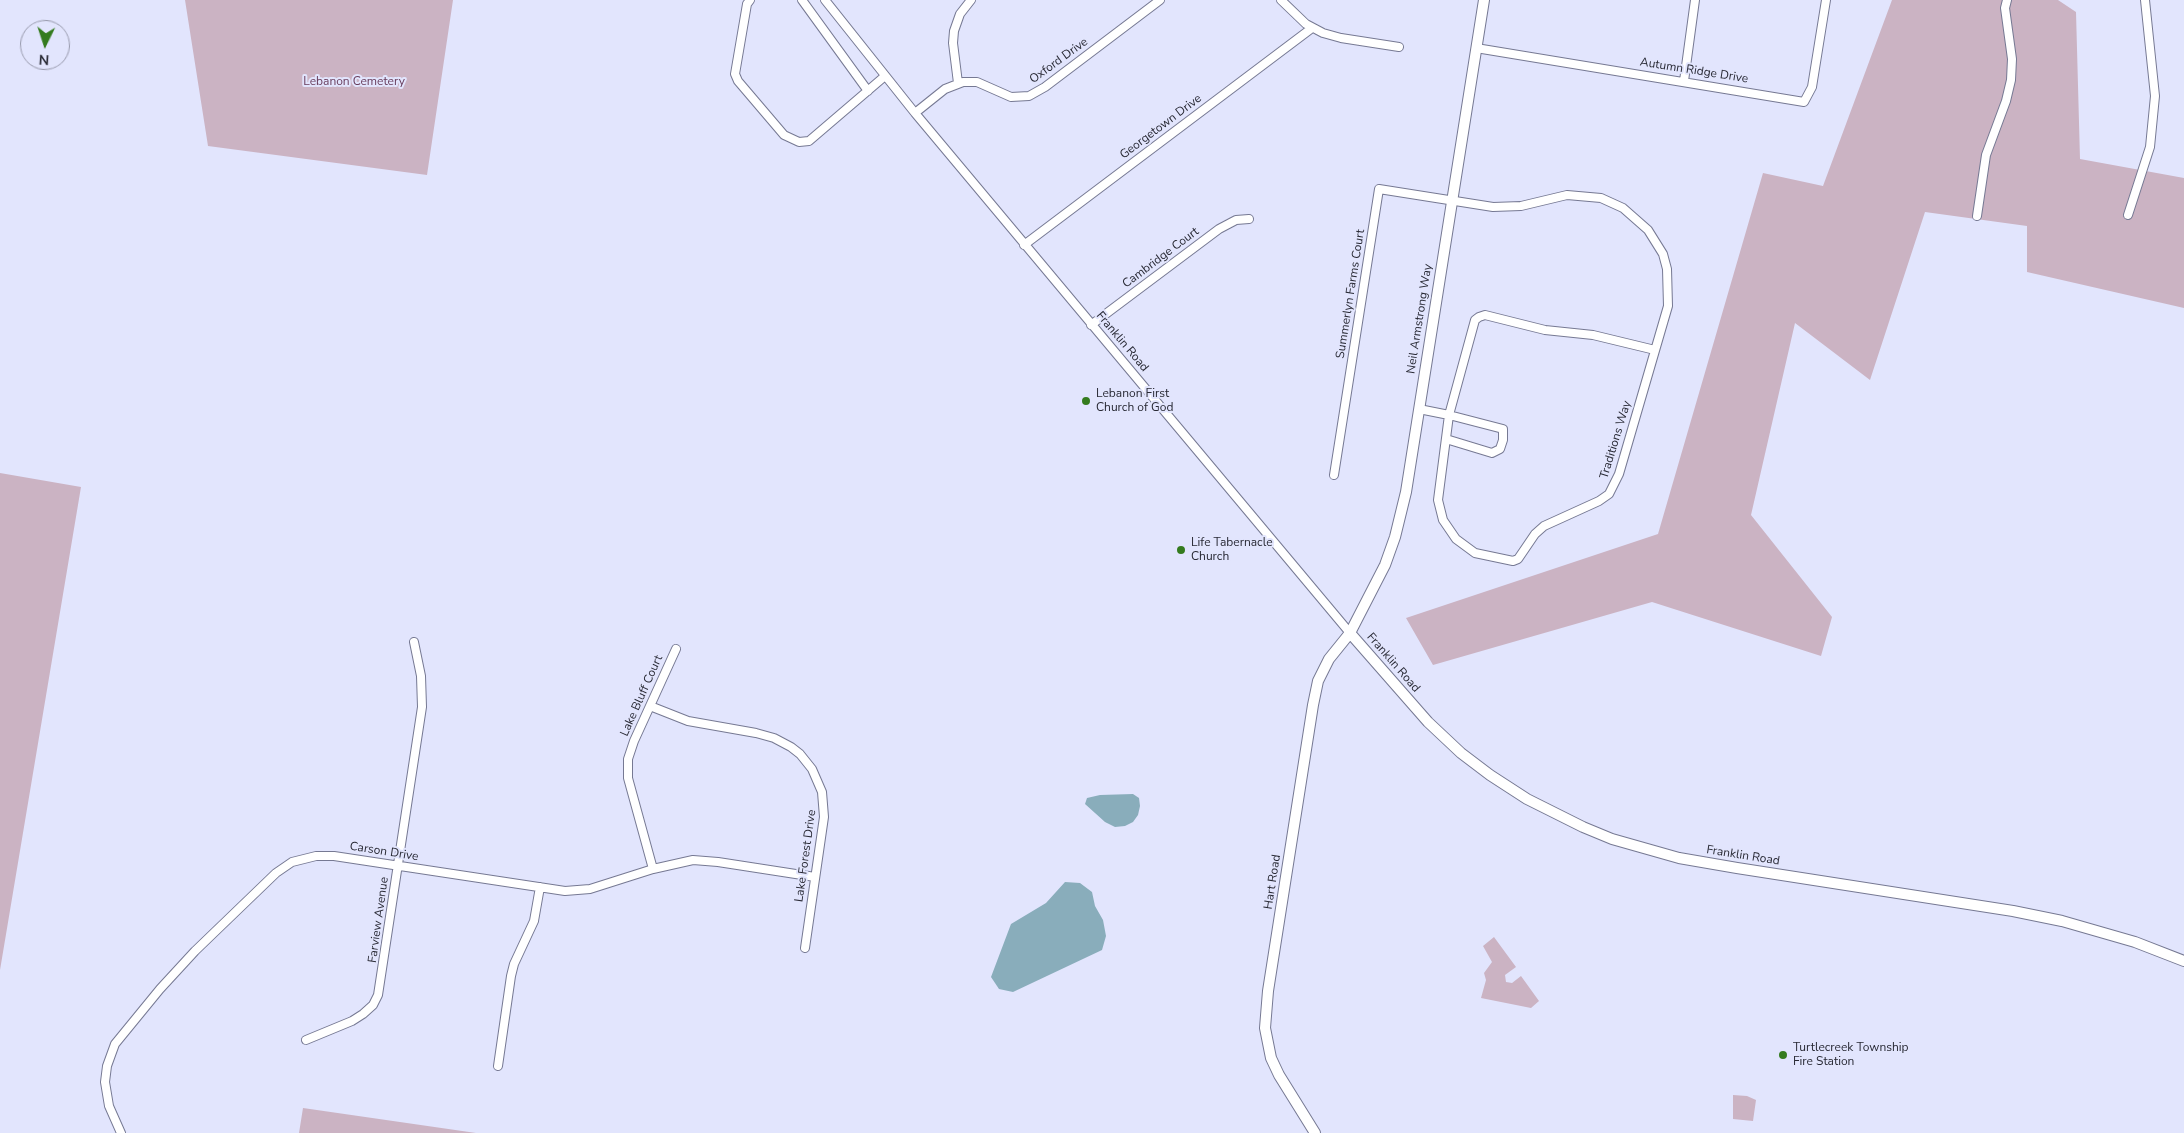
<!DOCTYPE html>
<html>
<head>
<meta charset="utf-8">
<style>
  body { margin:0 }
  #map { position:relative; width:2184px; height:1133px; overflow:hidden; background:#e2e5fd; font-family:"Nunito Sans",sans-serif }
  canvas { display:block }
  .north { position:absolute; left:20px; top:20px; width:50px; height:50px; box-sizing:border-box; background:#e2e5fd; border:1px solid #989aad; border-radius:50%; rotate:184deg; font-size:14px; font-weight:700; line-height:20px; text-align:center; color:#282934 }
  .north::after { content:''; display:block; margin:auto; width:18px; height:22px; background:#347b1e; clip-path:polygon(50% 0,100% 100%,50% 72%,0 100%) }
</style>
</head>
<body>
<div id="map">
<canvas width="2184" height="1133"></canvas>
<div class="north">N</div>
</div>
<script>
const ctx = document.querySelector('canvas').getContext('2d');
ctx.lineJoin = 'round';
function fillPath(path, color) {
  ctx.fillStyle = color;
  ctx.fill(path, 'evenodd');
}
function poly(rows) {
  const path = new Path2D();
  for (const r of rows) {
    path.moveTo(r[0], r[1]);
    for (let i = 2; i < r.length; i += 2) path.lineTo(r[i], r[i + 1]);
  }
  return path;
}
function strokePath(path, color, width, dash) {
  ctx.strokeStyle = color;
  ctx.lineWidth = width;
  ctx.lineCap = dash ? 'butt' : 'round';
  ctx.setLineDash(dash || []);
  ctx.stroke(path);
}
function label(font, color, halo, rows, align = 'center') {
  ctx.font = font + ' "Nunito Sans",sans-serif';
  ctx.lineWidth = 4;
  ctx.setLineDash([]);
  ctx.textBaseline = 'middle';
  ctx.strokeStyle = halo;
  ctx.fillStyle = color;
  for (const [text, x, y, turn = 0] of rows) {
    ctx.save();
    ctx.translate(x, y);
    ctx.rotate((+turn || 0) * Math.PI / 180);
    ctx.textAlign = isNaN(turn) ? turn : align;
    if (halo) ctx.strokeText(text, 0, 0);
    ctx.fillText(text, 0, 0);
    ctx.restore();
  }
}
const green = poly([
  [185,0,453,0,427,175,208,146],
  [1892,0,2058,0,2076,12,2080,159,2184,178,2184,308,2027,272,2027,226,1925,212,1870,380,1795,323,1751,515,1832,617,1821,656,1652,602,1433,665,1406,618,1658,534,1763,173,1823,186],
  [0,473,81,487,0,970],
  [1494,937,1516,967,1505,975,1506,982,1512,983,1521,976,1539,1001,1531,1008,1481,998,1486,980,1484,973,1492,962,1483,946],
  [1733,1095,1747,1096,1756,1100,1753,1121,1733,1119],
  [303,1108,476,1133,299,1133]
]);
const water = poly([
  [1133,794,1139,798,1140,806,1138,815,1133,822,1125,826,1115,827,1105,822,1085,804,1087,798,1100,795],
  [1065,882,1080,883,1092,892,1095,906,1103,920,1106,936,1102,950,1013,992,999,989,991,977,1011,924,1046,903]
]);
const street = poly([
  [750,0,747,4,735,74,738,81,784,135,799,142,809,141,885,76],
  [802,0,868,91],
  [825,0,915,113,1350,633],
  [1281,0,1306,24,1323,33,1341,38,1399,47],
  [1476,48,1804,102,1812,87,1826,0],
  [1684,81,1695,0],
  [958,83,953,43,954,31,960,14,971,0],
  [915,113,945,89,963,82,977,82,1011,97,1029,96,1045,87,1160,0],
  [2128,215,2150,147,2155,96,2145,0],
  [1977,216,1986,155,2006,101,2011,80,2012,59,2005,8,2007,0],
  [1024,245,1312,28],
  [1091,325,1219,229,1236,220,1249,219],
  [1446,439,1492,453,1500,449,1503,440,1503,429,1449,415,1475,320,1479,317,1485,315,1545,330,1593,335,1655,350],
  [1334,475,1379,189,1493,207,1521,206,1567,195,1601,198,1623,208,1648,230,1663,254,1667,269,1668,306,1619,474,1609,494,1599,501,1544,526,1535,534,1518,559,1513,561,1475,553,1456,539,1443,520,1438,500,1449,415,1419,409],
  [650,706,688,721,756,733,774,738,791,747,800,754,812,769,822,792,824,817,805,948],
  [653,869,628,778,628,759,634,741,676,649],
  [306,1040,352,1021,363,1014,373,1005,378,995,422,707,421,676,414,642],
  [498,1066,511,976,514,964,534,921,540,887],
  [121,1133,109,1106,105,1082,107,1066,115,1044,160,989,195,951,276,873,292,862,316,856,334,856,565,891,590,889,653,869,693,860,718,862,815,877]
]);
const secondary = poly([
  [1350,633,1428,722,1461,753,1490,775,1527,799,1583,827,1612,839,1679,858,1737,868,2013,911,2062,921,2135,942,2184,961],
  [1315,1133,1279,1075,1271,1058,1265,1028,1268,991,1313,705,1318,681,1329,659,1350,633,1385,565,1395,537,1406,492,1484,0]
]);
const markers = [
  [1086,401,5,"#347b1e"],
  [1181,550,5,"#347b1e"],
  [1783,1055,5,"#347b1e"]
];
const streetNames = [
  ["Oxford Drive",1059,61,-36],
  ["Autumn Ridge Drive",1694,71,9],
  ["Georgetown Drive",1161,127,-37],
  ["Cambridge Court",1161,258,-37],
  ["Summerlyn Farms Court",1351,294,-81],
  ["Neil Armstrong Way",1420,319,-81],
  ["Franklin Road",1122,342,50],
  ["Traditions Way",1616,440,-73],
  ["Franklin Road",1393,663,49],
  ["Lake Bluff Court",642,696,-66],
  ["Carson Drive",384,852,9],
  ["Lake Forest Drive",806,856,-82],
  ["Franklin Road",1743,856,9],
  ["Hart Road",1273,882,-81],
  ["Farview Avenue",379,920,-82]
];
const parkNames = [
  ["Lebanon Cemetery",354,82]
];
const poiNames = [
  ["Lebanon First",1096,394],
  ["Church of God",1096,408],
  ["Life Tabernacle",1191,543],
  ["Church",1191,557],
  ["Turtlecreek Township",1793,1048],
  ["Fire Station",1793,1062]
];
fillPath(green, '#cbb3c3');
fillPath(water, '#89adbb');
strokePath(street, '#767993', 10);
strokePath(secondary, '#767993', 12);
strokePath(street, '#fff', 8);
strokePath(secondary, '#fff', 10);
for (const [x, y, r, color] of markers) {
  const dot = new Path2D();
  dot.arc(x, y, r, 0, 2 * Math.PI);
  ctx.fillStyle = color;
  ctx.fill(dot);
  strokePath(dot, '#e2e5fd', 2);
}
label('12px', '#282934', '#e2e5fd', streetNames);
label('12px', '#683d5c', '#e2e5fd', parkNames);
label('12px', '#282934', '#e2e5fd', poiNames, 'left');
</script>
</body>
</html>
